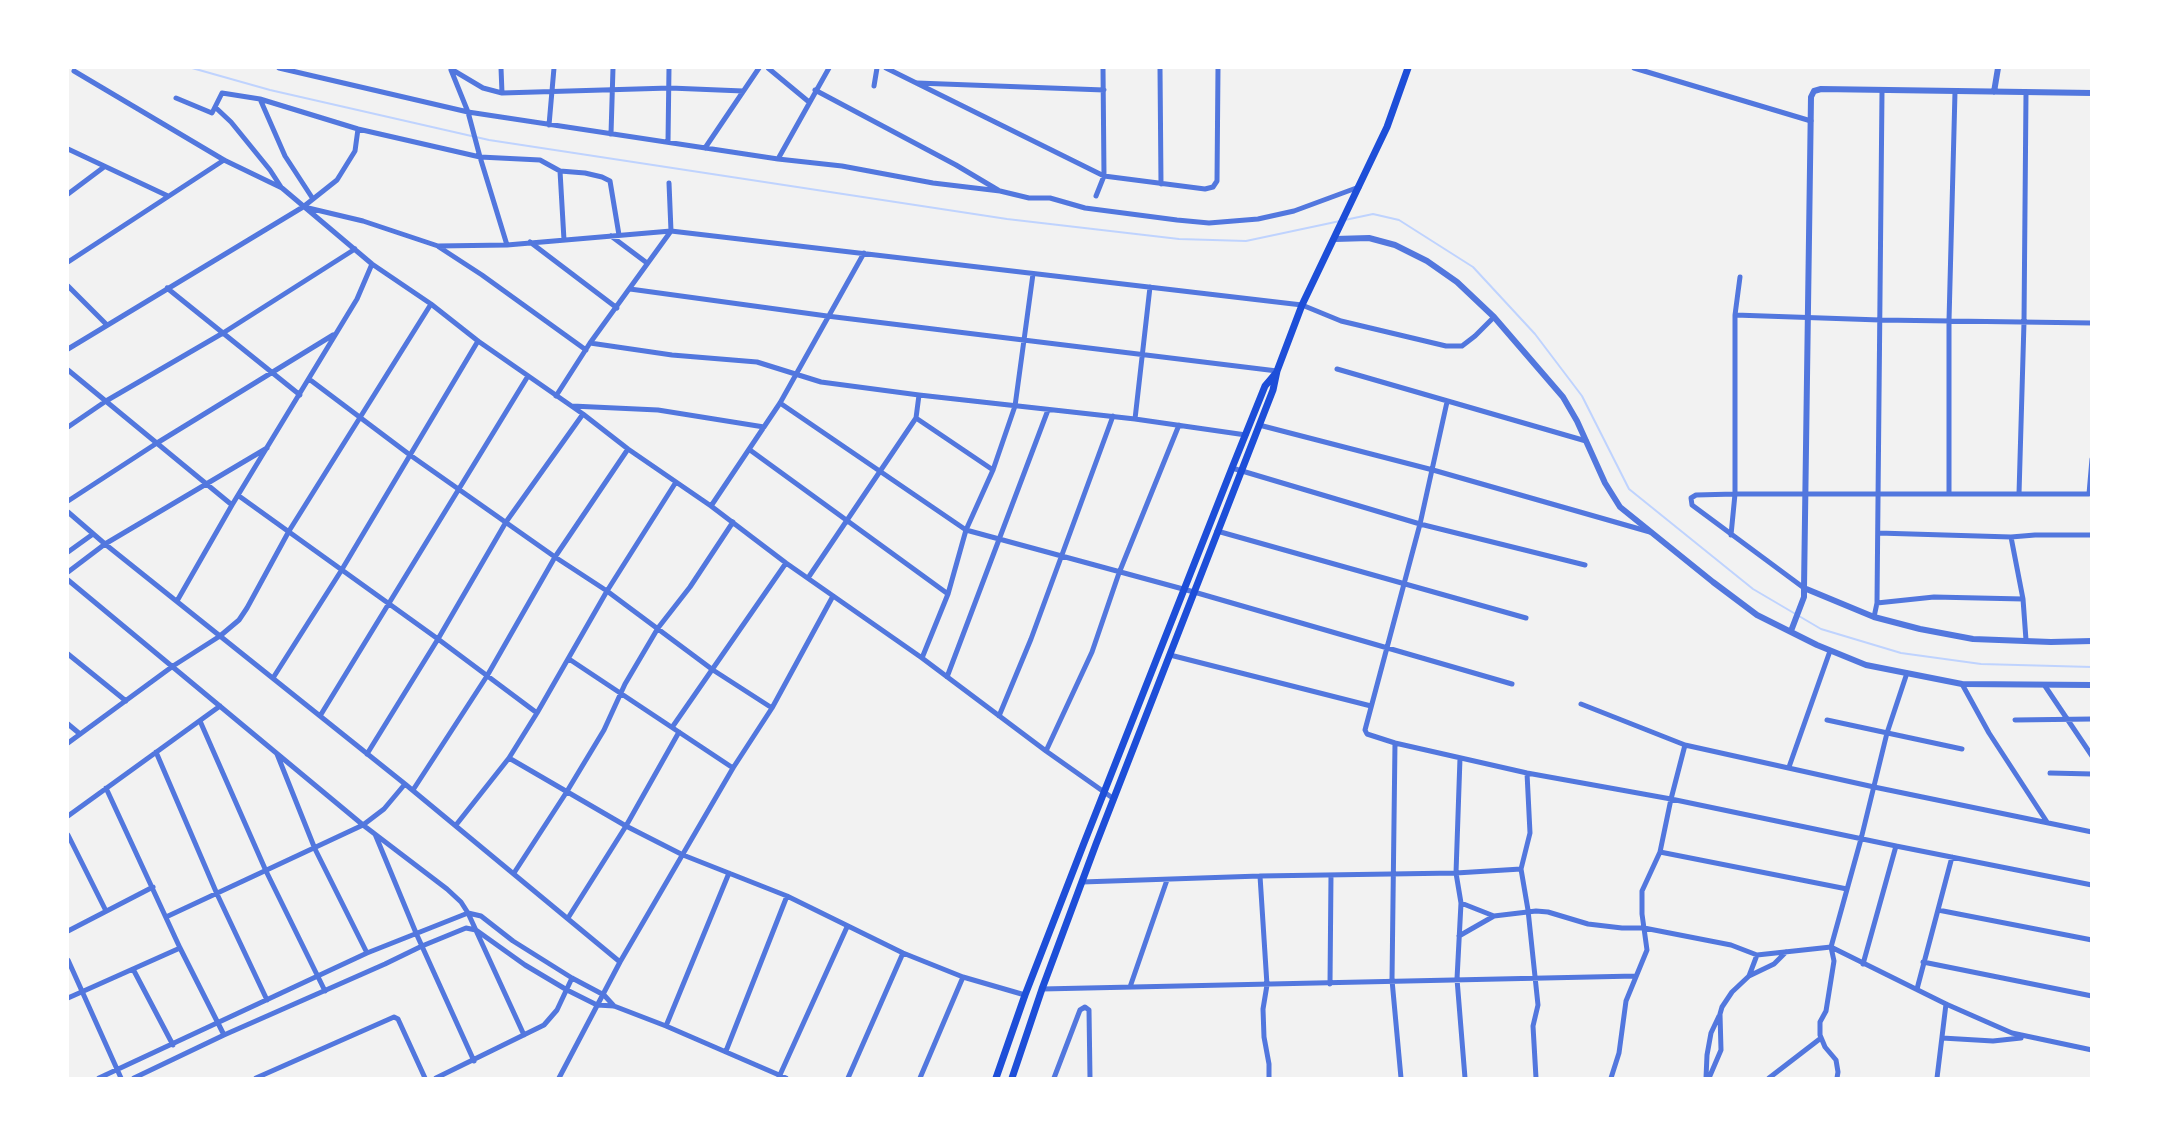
<!DOCTYPE html>
<html>
<head>
<meta charset="utf-8">
<style>
  body { margin:0 }
  #map { position:relative; width:2159px; height:1146px; overflow:hidden; background:#f2f2f2; font-family:"Sofia Sans Condensed",sans-serif }
  canvas { display:block }
  .frame { position:absolute; inset:0; border:69px solid #fff; pointer-events:none }
</style>
</head>
<body>
<div id="map">
<canvas width="2159" height="1146"></canvas>
<div class="frame"></div>
</div>
<script>
const ctx = document.querySelector('canvas').getContext('2d');
ctx.lineJoin = 'round';
function poly(rows) {
  const path = new Path2D();
  for (const r of rows) {
    path.moveTo(r[0], r[1]);
    for (let i = 2; i < r.length; i += 2) path.lineTo(r[i], r[i + 1]);
  }
  return path;
}
function strokePath(path, color, width, dash) {
  ctx.strokeStyle = color;
  ctx.lineWidth = width;
  ctx.lineCap = dash ? 'butt' : 'round';
  ctx.setLineDash(dash || []);
  ctx.stroke(path);
}
const stream = poly([
  [192,68,270,90,489,140,1007,219,1179,239,1246,241,1373,214,1399,220,1473,267,1535,334,1582,396,1629,489,1753,589,1821,629,1901,653,1981,664,2092,667]
]);
const minor = poly([
  [279,68,468,112,778,159,842,166,933,183,1000,191,1029,198,1050,198,1085,208,1177,220,1209,223,1258,219,1294,211,1359,187],
  [501,68,502,93],
  [768,68,809,102],
  [886,68,1104,176,1205,189,1213,187,1217,181,1218,68],
  [1160,68,1161,184],
  [1634,68,1811,121],
  [451,69,483,88,502,93,670,88,743,91],
  [451,70,468,112,480,157,507,245],
  [74,71,224,160,282,188,372,264,431,304,478,341,583,414,628,449,711,506,786,563,922,658,1046,751,1114,799],
  [917,83,1104,90],
  [874,86,877,68],
  [815,90,956,165,998,190],
  [176,98,212,113,222,93,260,99,358,129,480,157,540,160,560,171,585,173,602,177,610,181,619,235],
  [260,99,285,156,313,199],
  [215,107,231,122,270,170,281,187],
  [549,125,554,68],
  [611,134,613,68],
  [668,142,669,68],
  [705,148,759,68],
  [68,149,168,196],
  [778,159,829,68],
  [560,171,564,240],
  [669,183,671,231],
  [68,194,104,167],
  [1096,196,1104,176,1103,68],
  [304,207,363,221,438,246,507,245,671,231,1302,305,1341,321,1446,346,1462,346,1475,336,1494,317],
  [611,236,647,263],
  [530,242,617,308],
  [439,247,482,275,586,350],
  [68,262,224,160],
  [68,286,107,325],
  [167,288,300,395],
  [630,289,827,316,1277,371],
  [1735,315,1880,320,2092,323],
  [590,343,672,355,757,362,821,382,919,395,1135,419,1246,435],
  [68,349,303,207,337,180,355,151,358,129],
  [1337,369,1586,441],
  [68,370,232,505],
  [309,379,410,455,555,557,607,591,713,670,772,708],
  [556,396,590,343,671,231],
  [1447,402,1420,524,1365,730,1367,734,1395,743,1527,773,1671,799,1896,846,2092,885],
  [780,403,966,530,1194,592,1512,684],
  [572,406,658,410,764,427],
  [916,418,993,470],
  [1135,419,1150,287],
  [1259,425,1433,470,1650,532],
  [68,427,106,401,223,333,355,249],
  [750,450,948,594],
  [1232,468,1420,524,1585,565],
  [1949,493,1949,321,1955,92],
  [2019,494,2024,322,2026,93],
  [239,496,438,639,537,713],
  [68,501,157,443,333,335],
  [711,506,780,403,864,253],
  [68,512,105,544,405,784,620,962],
  [1217,531,1526,618],
  [1878,533,2011,537,2035,535,2092,535],
  [1731,535,1735,494,1735,315,1740,277],
  [2011,537,2023,599,2026,640],
  [68,552,93,534],
  [68,572,105,544,267,448],
  [808,578,916,418,919,395],
  [68,580,363,825,447,889,461,902,468,913,524,1035],
  [1804,588,1692,505,1691,498,1696,495,1735,494,2089,494,2092,459],
  [177,601,232,505,357,299,372,264],
  [1877,603,1934,597,2023,599],
  [1874,617,1877,603,1882,92],
  [68,654,126,701],
  [1170,655,1371,706],
  [922,658,948,594,966,530,993,470,1015,406,1033,274],
  [569,659,733,768],
  [947,677,1048,410],
  [273,678,341,571,478,341],
  [1962,684,1989,733,2047,822],
  [2045,686,2092,756],
  [1581,704,1685,745,1874,787,2092,832],
  [320,716,528,376],
  [999,716,1031,639,1113,416],
  [1827,720,1962,749],
  [2015,720,2092,719],
  [200,721,266,871,325,991],
  [68,724,80,734],
  [673,726,786,563],
  [68,743,173,666,220,636,239,620,247,608,289,531,431,304],
  [1395,743,1392,980,1401,1078],
  [1046,751,1092,652,1119,573,1179,425],
  [156,752,217,894,267,1000],
  [277,754,315,849,367,953],
  [367,754,438,639,506,522,583,414],
  [509,758,626,826,683,855,787,896,903,953,963,977,1025,995],
  [1460,758,1456,873,1461,903,1457,979,1465,1078],
  [1789,767,1830,651],
  [1527,773,1530,833,1521,869,1528,910,1538,1005,1533,1026,1536,1078],
  [2050,773,2092,774],
  [106,788,180,948,224,1035],
  [413,790,487,676,555,557,628,449],
  [68,816,220,706],
  [456,825,509,758,537,713,607,591,676,482],
  [375,834,416,933,474,1061],
  [68,835,106,911],
  [1660,852,1847,889],
  [514,873,566,793,604,730,625,684,658,628,690,587,733,522],
  [1260,876,1267,985,1263,1009,1264,1037,1269,1064,1269,1078],
  [1082,882,1260,876,1456,873,1521,869],
  [1461,903,1494,916],
  [1938,910,2092,940],
  [166,917,363,825,384,809,405,784],
  [568,918,626,826,679,732],
  [68,931,153,887],
  [1459,936,1494,916,1536,911,1548,912,1588,924,1622,928,1644,928,1731,945,1757,955,1831,947,1946,1004,2012,1033,2092,1050],
  [1831,947,1861,839,1887,733,1907,673],
  [1831,947,1834,961,1826,1011,1820,1022,1820,1035,1825,1047,1836,1060,1838,1072,1837,1078],
  [68,960,121,1078],
  [1923,962,2092,996],
  [1863,964,1896,846],
  [133,969,173,1045],
  [1749,976,1774,964,1786,952],
  [1330,984,1331,875],
  [1130,987,1167,880],
  [1042,989,1636,976],
  [1917,989,1952,857],
  [68,998,180,948],
  [666,1026,729,873],
  [1942,1038,1993,1041,2021,1038],
  [726,1051,787,896],
  [779,1077,847,927],
  [99,1078,367,953,468,913,481,916,513,941,572,978,604,995,614,1006],
  [134,1078,224,1035,385,964,422,946,466,928,476,930,525,965,567,990,597,1005,614,1006,666,1026,786,1078],
  [256,1078,394,1017,398,1019,425,1078],
  [436,1078,544,1025,557,1010,572,978],
  [559,1078,620,962,733,768,772,708,833,596],
  [848,1078,903,953],
  [920,1078,963,977],
  [1054,1078,1080,1010,1085,1007,1089,1010,1090,1078],
  [1611,1078,1619,1053,1626,1001,1647,950,1642,914,1642,891,1660,852,1671,799,1685,745],
  [1706,1078,1707,1055,1711,1033,1719,1016],
  [1709,1078,1721,1050,1720,1014,1722,1007,1732,992,1749,976,1757,955],
  [1769,1078,1821,1038],
  [1937,1078,1946,1004]
]);
const tertiary = poly([
  [1994,92,1998,68],
  [1335,239,1369,238,1395,245,1427,261,1457,282,1494,317,1563,397,1577,421,1605,483,1620,507,1713,582,1757,615,1817,645,1866,665,1962,684,2092,685],
  [1804,588,1874,617,1920,629,1973,639,2051,642,2092,641],
  [1791,631,1804,597,1804,588,1811,97,1814,91,1821,89,2092,93]
]);
const secondary = poly([
  [996,1078,1025,995,1084,843,1232,468,1265,386,1276,373],
  [1012,1078,1042,989,1096,844,1273,390,1277,371,1302,305,1387,127,1408,68]
]);
strokePath(stream, '#bfd3fe', 2);
strokePath(minor, '#5277de', 5);
strokePath(tertiary, '#5277de', 6);
strokePath(secondary, '#1d4ed8', 7);
</script>
</body>
</html>
